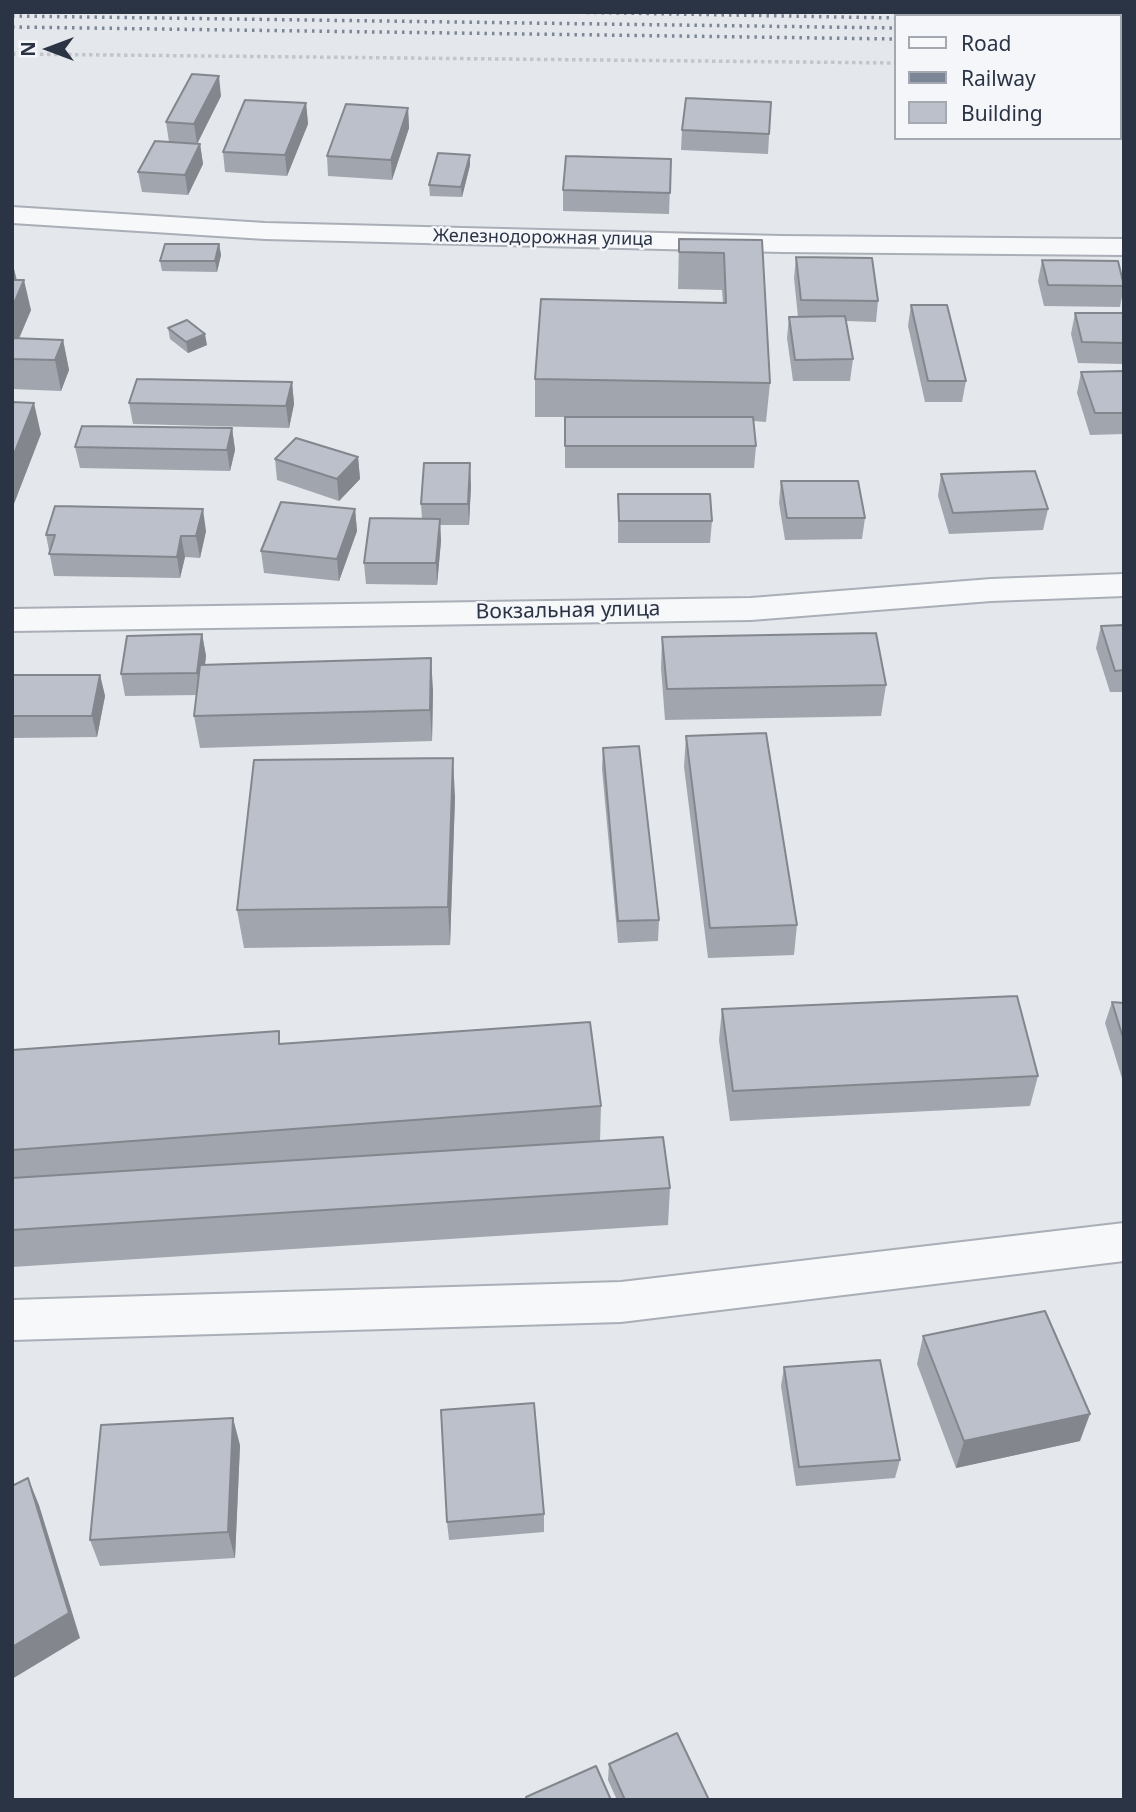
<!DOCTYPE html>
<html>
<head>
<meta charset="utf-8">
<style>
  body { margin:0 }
  #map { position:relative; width:1136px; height:1812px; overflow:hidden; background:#e4e7ec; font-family:"Noto Sans",sans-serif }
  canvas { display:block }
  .frame { position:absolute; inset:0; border:14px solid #2b3445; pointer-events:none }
  .legend { position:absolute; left:894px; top:14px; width:228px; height:126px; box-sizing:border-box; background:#f4f6f9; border:2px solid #a4a8b1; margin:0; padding:9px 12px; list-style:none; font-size:21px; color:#2b3445 }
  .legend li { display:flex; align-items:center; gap:14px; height:35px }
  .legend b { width:35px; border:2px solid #a4a8b1 }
  .north { position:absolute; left:14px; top:14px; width:70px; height:70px; -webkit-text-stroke:5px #f4f6f9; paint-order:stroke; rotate:270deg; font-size:19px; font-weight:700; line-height:28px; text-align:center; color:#2b3445 }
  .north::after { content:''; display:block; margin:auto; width:24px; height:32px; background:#2b3445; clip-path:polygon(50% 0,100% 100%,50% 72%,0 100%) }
</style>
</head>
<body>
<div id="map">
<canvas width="1136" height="1812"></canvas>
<div class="frame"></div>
<ul class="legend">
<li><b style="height:9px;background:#f7f8fa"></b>Road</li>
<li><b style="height:9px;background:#7d8696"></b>Railway</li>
<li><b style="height:19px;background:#bbc0ca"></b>Building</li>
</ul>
<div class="north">N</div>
</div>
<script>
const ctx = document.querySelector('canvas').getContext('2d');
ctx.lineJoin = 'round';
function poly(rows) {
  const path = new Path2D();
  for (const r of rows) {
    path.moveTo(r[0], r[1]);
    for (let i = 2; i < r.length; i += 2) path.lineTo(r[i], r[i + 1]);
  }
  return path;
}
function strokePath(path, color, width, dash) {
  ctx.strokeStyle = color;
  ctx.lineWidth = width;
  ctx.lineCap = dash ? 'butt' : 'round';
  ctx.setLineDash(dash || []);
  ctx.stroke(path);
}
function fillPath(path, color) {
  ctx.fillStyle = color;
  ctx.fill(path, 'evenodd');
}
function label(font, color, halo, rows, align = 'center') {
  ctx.font = font + ' "Noto Sans",sans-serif';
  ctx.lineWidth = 5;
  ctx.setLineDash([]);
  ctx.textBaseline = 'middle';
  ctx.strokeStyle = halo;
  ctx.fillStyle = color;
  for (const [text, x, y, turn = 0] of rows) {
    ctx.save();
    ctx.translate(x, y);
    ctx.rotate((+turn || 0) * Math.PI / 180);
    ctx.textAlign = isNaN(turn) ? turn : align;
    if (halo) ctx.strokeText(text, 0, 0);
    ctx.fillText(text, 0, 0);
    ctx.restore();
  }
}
const path = poly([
  [12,54,896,63],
  [1120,68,1124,68]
]);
const street = poly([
  [12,207,265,223,781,236,1124,239,1124,255,781,252,265,239,12,223,12,207],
  [1124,574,1124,596,991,601,751,620,12,631,12,609,751,598,991,579,1124,574],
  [1124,1223,1124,1261,621,1322,12,1340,12,1300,621,1282,1124,1223]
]);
const rail = poly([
  [564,12,896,18],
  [12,16,896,28],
  [1120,21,1124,21],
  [12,27,896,39],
  [1120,42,1124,42]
]);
const wall = poly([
  [221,96,197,144,200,144,203,164,188,195,142,192,138,172,169,142,166,122],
  [771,102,768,154,681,150,682,130],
  [306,103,308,124,287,176,225,172,223,152],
  [408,108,409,128,392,180,328,176,327,156],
  [960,138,1045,138,1045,140,960,139],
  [470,155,470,165,462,197,430,196,429,185],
  [671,159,669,214,563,211,563,190],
  [679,239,762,240,770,383,766,422,753,421,756,446,754,468,565,468,565,417,535,417,535,379,723,303,722,290,678,289],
  [219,244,221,255,217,272,162,271,160,261],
  [796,257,878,301,876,322,846,321,853,359,850,381,793,381,787,338,789,317,798,317,794,278],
  [1042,260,1124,286,1120,307,1044,306,1038,281],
  [12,269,14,269,17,280,31,310,19,339,63,340,69,370,61,391,12,389],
  [911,305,966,381,962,402,925,402,908,326],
  [1075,313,1124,313,1124,364,1078,363,1071,334],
  [168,328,207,345,188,353,170,339],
  [1124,371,1124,434,1090,435,1077,393,1081,372],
  [292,382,294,404,289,428,133,424,129,403],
  [232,428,235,450,230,471,80,468,75,447],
  [358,457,360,479,339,501,277,480,275,459],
  [941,474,1048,509,1043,530,949,534,938,496],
  [781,481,865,518,862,539,785,540,779,503],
  [471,485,469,525,440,525,441,541,437,585,366,584,364,563,422,519,421,504],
  [618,494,712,521,710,543,618,543],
  [355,509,357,531,339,581,264,573,261,551],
  [206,531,200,558,185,557,180,578,54,576,46,535],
  [1124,625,1124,692,1110,692,1096,648,1101,626],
  [202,634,206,656,205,665,433,690,432,741,200,748,194,716,197,695,125,696,121,674],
  [662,637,886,685,881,716,665,720,661,668],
  [12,675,100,675,105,696,97,737,12,738],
  [686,736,797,925,794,955,708,958,684,767],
  [603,748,659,920,658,941,618,943,602,769],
  [455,797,450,945,244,948,237,910],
  [1112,1002,1124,1003,1124,1085,1105,1023],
  [722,1009,1038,1076,1030,1106,730,1121,719,1040],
  [281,1044,601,1106,600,1141,670,1188,668,1225,12,1267,12,1050],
  [923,1336,1080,1441,956,1468,917,1364],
  [784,1367,900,1460,895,1478,796,1486,781,1386],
  [240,1445,235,1558,100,1566,90,1540],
  [544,1514,544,1532,449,1540,447,1522],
  [609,1764,709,1800,617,1800,608,1780]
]);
const shadedWall = poly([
  [219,76,221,96,197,144,194,124],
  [306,103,308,124,287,176,285,155],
  [408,108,409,128,392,180,391,160],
  [200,144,203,164,188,195,185,175],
  [470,155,470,165,462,197,461,187],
  [219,244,221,255,217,272,215,261],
  [14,269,19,292,24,280,31,310,12,354,12,273],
  [205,334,207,345,188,353,186,342],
  [63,340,69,370,61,391,55,360],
  [292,382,294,404,289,428,286,406],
  [34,403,41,434,12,509,12,459],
  [232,428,235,450,230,471,227,450],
  [358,457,360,479,339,501,337,479],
  [470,463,471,485,469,525,468,504],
  [203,509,206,531,200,558,196,536],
  [355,509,357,531,339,581,337,559],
  [440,519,441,541,437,585,436,563],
  [181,536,185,557,180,578,177,557],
  [202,634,206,656,201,694,197,673],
  [431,658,433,690,432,741,430,710],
  [100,675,105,696,97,737,92,716],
  [453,758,455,797,450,945,448,907],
  [1090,1414,1080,1441,956,1468,964,1441],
  [233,1418,240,1445,235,1558,228,1532],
  [28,1478,39,1505,80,1638,12,1679,12,1647]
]);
const building = poly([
  [192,74,219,76,194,124,166,122,192,74],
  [686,98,771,102,769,134,682,130,686,98],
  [245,100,306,103,285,155,223,152,245,100],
  [346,104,408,108,391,160,327,156,346,104],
  [155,141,200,144,185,175,138,172,155,141],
  [438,153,470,155,461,187,429,185,438,153],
  [566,156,671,159,670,193,563,190,566,156],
  [679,239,762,240,770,383,535,379,541,299,726,303,724,253,679,252,679,239],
  [165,244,219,244,215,261,160,261,165,244],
  [796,257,872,258,878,301,801,300,796,257],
  [1042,260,1118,261,1124,286,1048,285,1042,260],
  [12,280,24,280,12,308,12,280],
  [911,305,947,305,966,381,928,381,911,305],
  [1075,313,1124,313,1124,343,1082,342,1075,313],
  [845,316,853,359,795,360,789,317,845,316],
  [187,320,205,334,186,342,168,328,187,320],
  [12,338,63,340,55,360,12,359,12,338],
  [1124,371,1124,413,1095,413,1081,372,1124,371],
  [137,379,292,382,286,406,129,403,137,379],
  [12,402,34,403,12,459,12,402],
  [565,417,753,417,756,446,565,446,565,417],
  [82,426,232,428,227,450,75,447,82,426],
  [296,438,358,457,337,479,275,459,296,438],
  [424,463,470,463,468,504,421,504,424,463],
  [1035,471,1048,509,953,513,941,474,1035,471],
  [781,481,858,481,865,518,787,518,781,481],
  [618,494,710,494,712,521,619,521,618,494],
  [281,502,355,509,337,559,261,551,281,502],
  [55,506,203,509,196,536,181,536,177,557,49,554,55,535,46,535,55,506],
  [370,518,440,519,436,563,364,563,370,518],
  [1124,625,1124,670,1115,671,1101,626,1124,625],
  [876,633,886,685,667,689,662,637,876,633],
  [202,634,197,673,121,674,127,636,202,634],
  [431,658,430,710,194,716,200,665,431,658],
  [12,675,100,675,92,716,12,716,12,675],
  [766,733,797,925,710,928,686,736,766,733],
  [639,746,659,920,618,921,603,748,639,746],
  [453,758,448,907,237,910,254,760,453,758],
  [1017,996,1038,1076,733,1091,722,1009,1017,996],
  [1112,1002,1124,1003,1124,1041,1112,1002],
  [590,1022,601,1106,12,1150,12,1050,279,1031,279,1044,590,1022],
  [663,1137,670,1188,12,1230,12,1178,663,1137],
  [1045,1311,1090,1414,964,1441,923,1336,1045,1311],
  [880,1360,900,1460,799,1467,784,1367,880,1360],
  [534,1403,544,1514,447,1522,441,1410,534,1403],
  [233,1418,228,1532,90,1540,101,1425,233,1418],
  [28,1478,69,1613,12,1647,12,1486,28,1478],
  [677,1733,709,1800,625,1800,609,1764,677,1733],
  [596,1766,611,1800,527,1800,526,1797,596,1766]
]);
const farStreetnames = [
  ["Железнодорожная улица",543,238,1]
];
const streetNames = [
  ["Вокзальная улица",568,611,-1]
];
strokePath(street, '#a9aeb7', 4);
strokePath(path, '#c2c5cb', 3.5, [3.5, 3.5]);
fillPath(street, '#f7f8fa');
strokePath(rail, '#7d8696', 3.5, [2.5, 5]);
fillPath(wall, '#a1a5ae');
fillPath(shadedWall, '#83868d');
fillPath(building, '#bbc0ca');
strokePath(building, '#83868d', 2);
label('18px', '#2b3445', '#f4f6f9', farStreetnames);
label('21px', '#2b3445', '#f4f6f9', streetNames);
</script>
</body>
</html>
